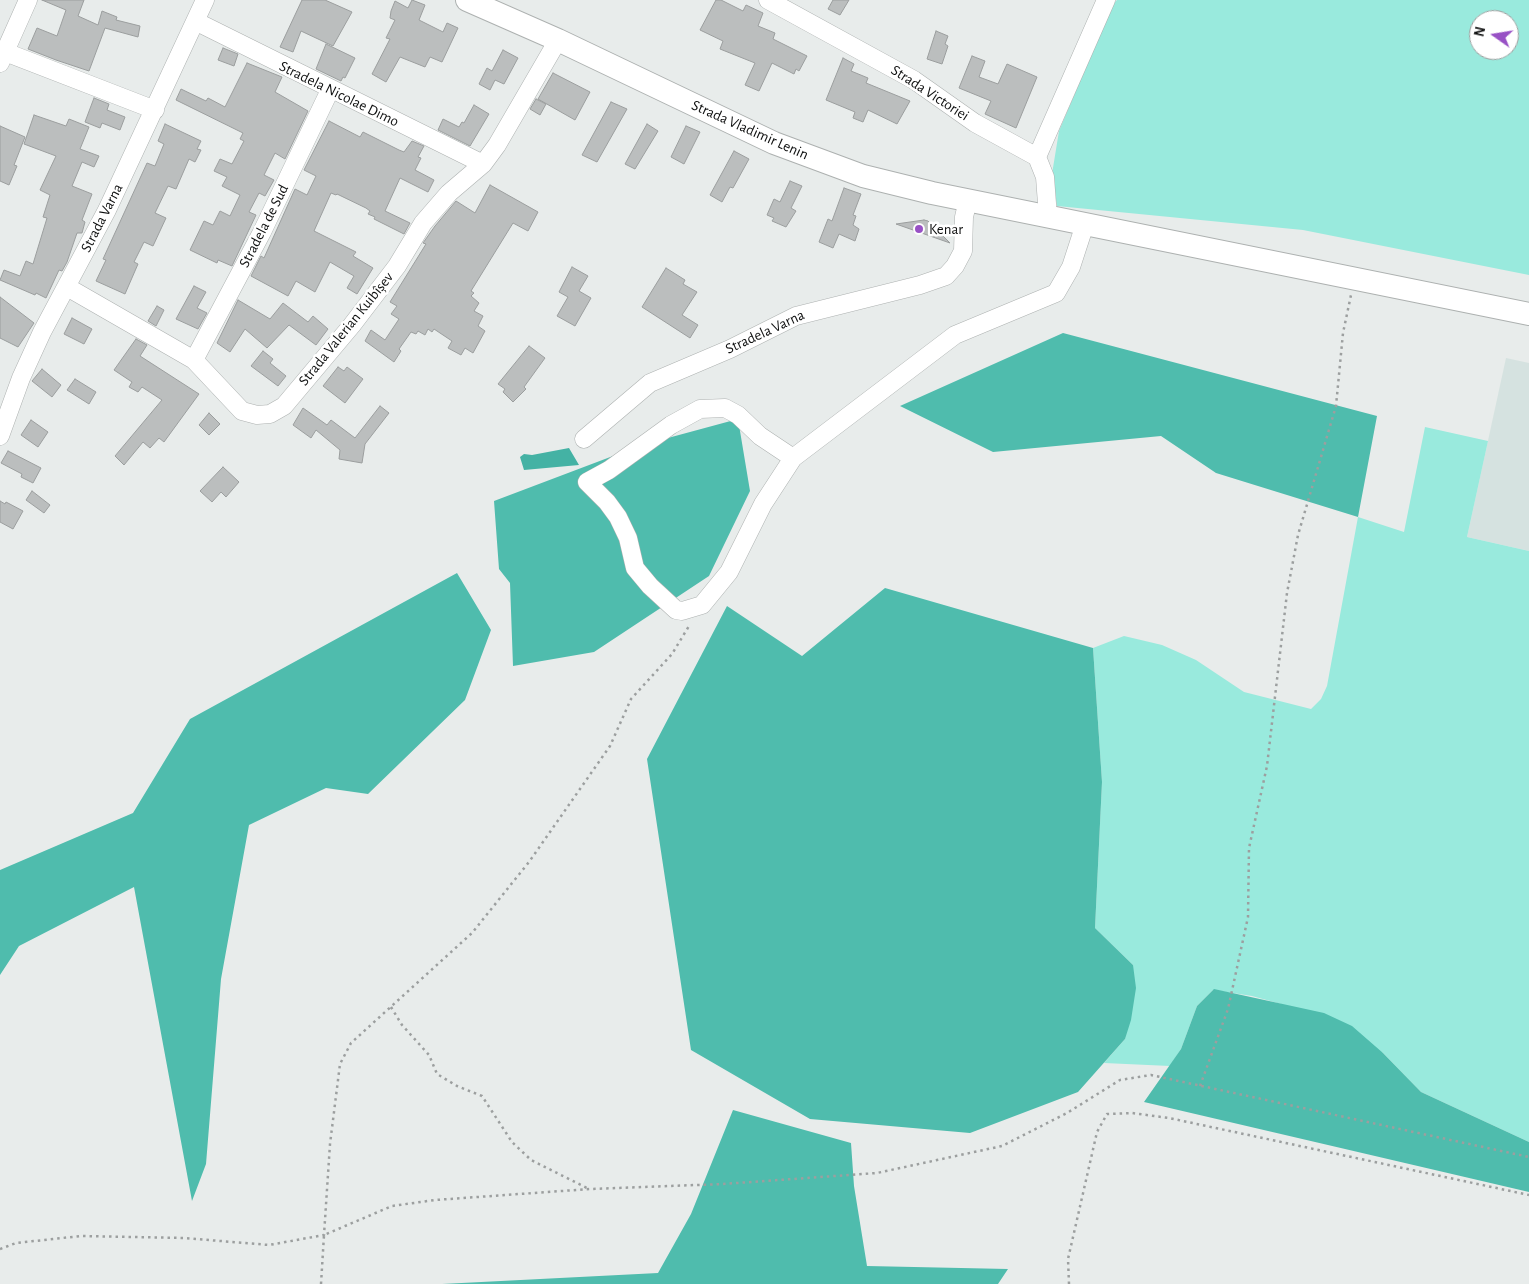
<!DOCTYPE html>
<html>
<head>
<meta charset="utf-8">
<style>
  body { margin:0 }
  #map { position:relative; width:1529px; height:1284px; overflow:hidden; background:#e8eceb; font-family:"Alegreya Sans",sans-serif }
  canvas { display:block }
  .north { position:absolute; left:1469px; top:10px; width:50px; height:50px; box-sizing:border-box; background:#fff; border:1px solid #9f9f9f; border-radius:50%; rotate:283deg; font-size:14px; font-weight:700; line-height:20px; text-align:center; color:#0e0f0f }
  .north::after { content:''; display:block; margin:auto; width:18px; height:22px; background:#9851c5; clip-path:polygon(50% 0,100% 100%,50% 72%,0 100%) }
</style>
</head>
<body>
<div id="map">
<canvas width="1529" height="1284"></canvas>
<div class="north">N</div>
</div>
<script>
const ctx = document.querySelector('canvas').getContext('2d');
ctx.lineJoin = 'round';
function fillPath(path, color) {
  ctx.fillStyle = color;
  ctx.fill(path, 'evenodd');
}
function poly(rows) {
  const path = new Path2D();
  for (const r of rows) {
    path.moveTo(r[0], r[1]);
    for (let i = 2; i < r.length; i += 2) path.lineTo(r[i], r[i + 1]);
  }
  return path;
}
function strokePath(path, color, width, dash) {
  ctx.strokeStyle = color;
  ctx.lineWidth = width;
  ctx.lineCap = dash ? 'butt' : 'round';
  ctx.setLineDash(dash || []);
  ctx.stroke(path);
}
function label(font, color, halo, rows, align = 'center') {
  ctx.font = font + ' "Alegreya Sans",sans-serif';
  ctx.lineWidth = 5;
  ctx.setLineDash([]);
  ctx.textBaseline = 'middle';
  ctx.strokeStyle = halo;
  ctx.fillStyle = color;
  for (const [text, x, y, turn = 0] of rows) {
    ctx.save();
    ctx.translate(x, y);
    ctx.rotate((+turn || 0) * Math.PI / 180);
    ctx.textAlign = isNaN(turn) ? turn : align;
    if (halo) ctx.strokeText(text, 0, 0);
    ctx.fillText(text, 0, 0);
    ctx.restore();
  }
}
const built = poly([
  [1506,358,1529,363,1529,551,1467,537]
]);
const green = poly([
  [1117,0,1529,0,1529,275,1303,230,1057,206,1052,174,1059,131,1112,5],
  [1479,20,1509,20,1509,50,1479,50],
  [1425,427,1488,441,1467,537,1529,551,1529,1142,1421,1092,1383,1053,1281,1004,1252,996,1213,990,1197,1006,1181,1049,1170,1066,1104,1063,1125,1039,1133,965,1095,928,1102,782,1093,648,1124,636,1162,645,1196,660,1244,692,1311,709,1321,699,1327,686,1358,517,1404,532]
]);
const forest = poly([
  [1063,333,1377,416,1358,517,1216,473,1161,436,993,452,900,406],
  [738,419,750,491,709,576,594,652,513,666,510,583,499,569,494,501,642,445],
  [457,573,491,630,465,700,368,794,326,788,249,825,221,979,206,1164,192,1201,134,887,19,946,0,975,0,870,133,813,190,719],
  [885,588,1093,648,1102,782,1095,928,1133,965,1136,988,1131,1020,1125,1039,1078,1092,970,1133,810,1119,691,1050,647,759,727,606,802,656],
  [1214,989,1324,1013,1352,1026,1383,1053,1421,1092,1529,1142,1529,1192,1144,1102,1181,1049,1197,1006],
  [733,1110,851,1143,854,1186,867,1266,1008,1269,998,1284,442,1284,658,1273,691,1214]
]);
const water = poly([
  [569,448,579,465,524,470,520,457,524,454,532,455]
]);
const building = poly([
  [42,0,84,0,78,16,98,25,102,11,117,17,116,20,140,26,138,37,105,28,89,71,56,60,28,49,37,28,57,36,66,10,42,0],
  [302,0,325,0,352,12,333,46,301,31,293,52,280,47,302,0],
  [412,0,425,5,419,20,443,32,447,23,458,28,442,62,430,57,425,67,400,57,386,82,372,74,390,39,386,38,395,20,390,18,391,11,395,1,408,8,412,0],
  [716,0,721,0,743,11,746,5,763,13,758,26,775,33,773,39,807,56,799,71,796,69,794,74,772,63,759,91,745,85,755,63,720,49,723,41,700,30,716,0],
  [833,0,849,0,840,15,828,9,833,0],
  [936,31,948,36,945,44,948,46,942,64,927,59,936,31],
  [326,44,355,58,345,78,343,77,341,81,316,69,326,44],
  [223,48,238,54,234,66,218,60,223,48],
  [503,50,518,58,504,84,495,80,490,90,479,84,487,68,492,71,503,50],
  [972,56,985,61,979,77,998,84,1007,64,1037,77,1016,128,985,114,991,101,959,88,972,56],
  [843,58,854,64,851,71,868,78,866,83,910,101,897,124,868,110,863,122,853,118,855,112,826,100,843,58],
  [247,63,282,77,275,92,308,111,285,159,275,153,264,175,274,180,265,196,259,193,249,212,256,215,232,266,218,260,217,263,190,250,204,221,213,225,220,211,230,216,240,195,222,186,227,177,214,171,220,159,232,164,244,141,240,139,243,133,176,100,181,89,206,101,208,98,225,107,247,63],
  [553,73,590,92,575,120,538,99,553,73],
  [94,98,109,104,107,110,125,117,120,130,102,123,100,128,85,122,94,98],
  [536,99,546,104,540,115,530,109,536,99],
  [611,102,627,109,597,162,582,155,611,102],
  [474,105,489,114,470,146,438,130,443,119,459,127,462,122,464,123,474,105],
  [34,115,66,126,69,119,89,127,80,149,99,156,94,167,82,162,72,186,92,194,82,220,85,222,82,233,77,233,67,262,62,271,59,270,46,298,36,293,35,295,0,280,4,270,20,276,26,261,33,264,47,218,43,217,50,195,40,190,56,156,24,144,34,115],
  [329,121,360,137,363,132,399,150,404,152,412,141,424,146,418,157,421,158,415,170,434,180,428,192,400,178,385,211,410,223,404,234,374,219,375,217,368,214,370,211,366,208,337,194,336,195,331,193,314,231,356,252,353,256,373,268,357,294,347,288,354,276,330,262,315,292,296,281,288,296,251,276,261,256,264,258,295,189,307,195,316,176,304,170,329,121],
  [165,124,201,141,197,149,201,150,195,162,189,159,176,189,168,186,155,213,166,218,153,246,144,242,134,262,138,264,125,294,96,281,106,260,103,259,147,163,155,166,164,144,158,141,165,124],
  [647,124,658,131,635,169,625,164,647,124],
  [0,126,25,137,14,165,17,166,9,185,0,181,0,126],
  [686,126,700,132,684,164,671,157,686,126],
  [734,151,749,159,733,188,730,187,722,202,710,195,734,151],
  [790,181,802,186,791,208,796,211,786,227,772,221,774,218,767,215,774,199,780,202,790,181],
  [490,185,538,212,528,231,513,223,471,291,474,293,471,296,479,303,474,311,483,316,478,326,485,331,473,353,465,348,461,355,448,348,452,341,434,329,432,332,428,329,425,335,418,331,416,334,411,332,399,349,401,351,394,362,365,341,371,330,385,340,399,319,391,314,397,306,390,302,426,244,423,243,435,226,456,201,475,213,490,185],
  [844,188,861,194,853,215,856,216,853,225,859,229,855,241,839,234,833,248,819,242,828,219,832,221,844,188],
  [924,220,928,221,950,243,896,224,924,220],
  [572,267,588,276,579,291,591,298,575,326,557,316,568,297,559,292,572,267],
  [666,268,685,280,683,284,697,292,682,315,698,325,690,338,642,307,666,268],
  [194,286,206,292,197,308,207,313,198,329,176,319,194,286],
  [0,297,34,323,18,347,0,338,0,297],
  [238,300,270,319,283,303,308,322,313,316,328,329,316,345,289,325,267,348,245,329,230,352,217,343,238,300],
  [157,306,164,310,156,326,148,321,157,306],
  [72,318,92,329,84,344,64,334,72,318],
  [136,339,147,345,140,356,199,394,164,442,159,438,150,448,143,442,124,465,115,456,162,400,142,387,138,392,129,387,132,382,114,370,136,339],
  [529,346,545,358,524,387,526,389,513,402,503,392,505,389,498,384,529,346],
  [263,351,273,359,270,363,286,376,278,386,251,366,263,351],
  [338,367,344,371,347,367,363,379,345,403,323,386,338,367],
  [42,369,61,385,52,397,32,381,42,369],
  [75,379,96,392,89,404,67,390,75,379],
  [380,406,389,413,365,444,362,463,339,459,340,450,316,430,311,438,293,425,303,408,327,425,331,420,355,438,380,406],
  [209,413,220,424,209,435,199,425,209,413],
  [31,420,48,432,38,447,21,435,31,420],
  [8,451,41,468,33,483,21,477,22,474,1,463,8,451],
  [223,467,239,482,226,497,221,492,212,502,200,491,223,467],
  [32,491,50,505,44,513,26,500,32,491],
  [0,501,5,504,6,502,23,511,13,529,0,522,0,501]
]);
const path = poly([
  [391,1007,402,1025,429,1055,437,1074,457,1086,482,1096,512,1142,531,1160,589,1189],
  [1200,1086,1228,1009,1248,917,1249,848,1267,766,1287,593,1298,535,1336,406,1343,333,1351,295],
  [0,1249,16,1243,81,1236,184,1238,269,1245,324,1235,330,1144,340,1064,351,1043,472,933,529,862,610,746,631,699,672,654,689,626],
  [321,1284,324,1235,392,1206,435,1200,590,1189,723,1184,877,1173,1002,1146,1067,1113,1120,1080,1151,1075,1529,1157],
  [1069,1284,1068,1259,1097,1132,1107,1114,1132,1113,1169,1118,1529,1195]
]);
const minor = poly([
  [768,0,914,80,975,123,1037,157,1045,177,1048,217],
  [197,22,483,164],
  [0,50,155,110],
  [0,63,28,0],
  [1037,157,1106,0],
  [67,287,194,360,242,411,257,415,270,414,284,406,352,325,397,266,423,223,449,193,483,164,497,145,558,40],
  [194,360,262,232,330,90],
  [0,436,21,378,42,332,107,210,205,0],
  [584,439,650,383,730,349,796,316,920,285,946,276,955,266,963,251,964,217,968,200],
  [793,458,760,436,738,415,725,408,700,409,671,425,609,470,587,482,607,502,618,517,628,538,635,568,650,586,676,610,682,611,702,605,729,572,763,504,793,458,955,335,1056,293,1071,267,1085,224]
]);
const major = poly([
  [467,0,558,40,774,143,863,176,932,193,1529,314]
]);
const markers = [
  [919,229,5,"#9851c5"]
];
const streetNames = [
  ["Strada Victoriei",930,93,33],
  ["Stradela Nicolae Dimo",339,94,26],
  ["Strada Vladimir Lenin",750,130,24],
  ["Strada Varna",102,218,-63],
  ["Stradela de Sud",264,226,-63],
  ["Strada Valerian Kuibîșev",346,329,-51],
  ["Stradela Varna",765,332,-25]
];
const poiNames = [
  ["Kenar",929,229]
];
fillPath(built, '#d5e2e0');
fillPath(green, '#99eadd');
fillPath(forest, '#4fbcad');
fillPath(water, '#44b2a4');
fillPath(building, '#bbbebe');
strokePath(building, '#9b9e9e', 1);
strokePath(minor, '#adb1b0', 19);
strokePath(major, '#adb1b0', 24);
strokePath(path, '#9c9f9f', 2.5, [2.5, 4]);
strokePath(minor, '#fff', 18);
strokePath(major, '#fff', 22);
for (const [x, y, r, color] of markers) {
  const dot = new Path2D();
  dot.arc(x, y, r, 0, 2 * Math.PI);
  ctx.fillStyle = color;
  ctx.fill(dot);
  strokePath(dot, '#fff', 2);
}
label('15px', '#0e0f0f', '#fff', streetNames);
label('15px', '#0e0f0f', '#fff', poiNames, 'left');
</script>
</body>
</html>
